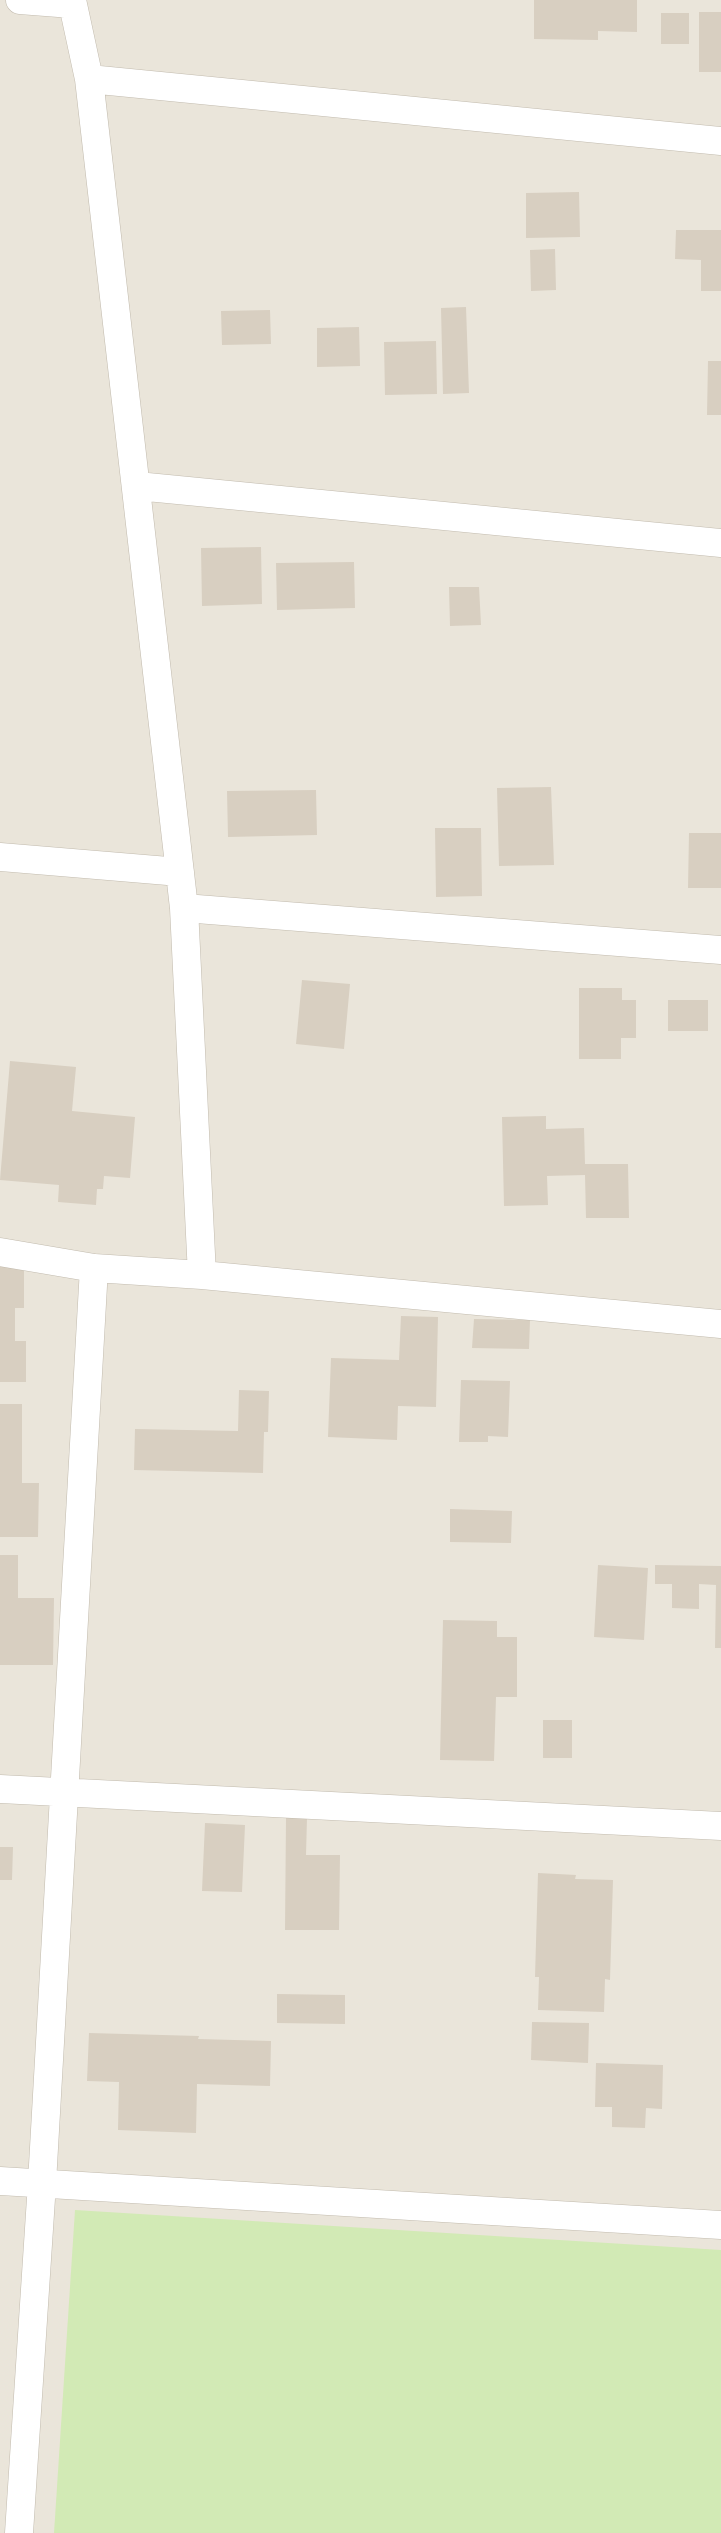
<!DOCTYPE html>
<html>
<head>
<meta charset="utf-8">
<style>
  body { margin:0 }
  canvas { display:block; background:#f6f3ec }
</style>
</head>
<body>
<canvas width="721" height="2533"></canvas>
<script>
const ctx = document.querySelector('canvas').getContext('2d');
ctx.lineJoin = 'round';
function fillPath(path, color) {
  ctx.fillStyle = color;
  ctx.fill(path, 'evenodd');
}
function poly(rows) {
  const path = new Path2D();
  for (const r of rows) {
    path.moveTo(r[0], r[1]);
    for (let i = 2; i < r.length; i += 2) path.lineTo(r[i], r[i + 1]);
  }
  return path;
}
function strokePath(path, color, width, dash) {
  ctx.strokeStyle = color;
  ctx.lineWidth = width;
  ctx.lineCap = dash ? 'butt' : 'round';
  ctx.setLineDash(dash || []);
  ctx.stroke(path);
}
const residential = poly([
  [0,0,721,0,721,2533,0,2533]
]);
const green = poly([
  [75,2210,721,2250,721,2533,54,2533]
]);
const building = poly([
  [534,0,637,0,637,32,598,31,598,40,534,39],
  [699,12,721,12,721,72,699,72],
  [661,13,689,13,689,44,661,44],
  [579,192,580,237,526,238,526,193],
  [676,230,721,230,721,291,701,291,701,260,675,259],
  [555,249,556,290,531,291,530,250],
  [466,307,469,393,443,394,441,308],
  [270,310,271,344,222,345,221,311],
  [359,327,360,366,317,367,317,328],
  [436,341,437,394,385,395,384,342],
  [708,361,721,361,721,415,707,415],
  [261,547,262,604,202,606,201,548],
  [354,562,355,608,277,610,276,563],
  [449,587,479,587,481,625,450,626],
  [551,787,554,865,499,866,497,788],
  [316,790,317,835,228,837,227,791],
  [435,828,481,828,482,896,436,897],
  [689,833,721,833,721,888,688,888],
  [302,980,350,984,344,1049,296,1044],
  [579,988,622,988,622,1000,636,1000,636,1038,621,1038,621,1059,579,1059],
  [668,1000,708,1000,708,1031,668,1031],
  [10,1061,76,1067,72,1111,135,1117,130,1178,104,1176,103,1189,97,1189,96,1205,58,1202,59,1185,0,1180],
  [546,1116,546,1129,584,1128,585,1164,628,1164,629,1218,586,1218,585,1175,547,1176,548,1205,504,1206,502,1117],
  [0,1266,24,1267,24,1308,15,1308,15,1341,26,1341,26,1382,0,1382],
  [401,1316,438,1317,436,1407,398,1406,397,1440,328,1437,331,1358,399,1360],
  [474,1319,530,1320,529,1349,472,1348],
  [461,1380,510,1381,508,1437,488,1436,488,1442,459,1442],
  [239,1390,269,1391,268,1432,264,1432,263,1473,134,1470,135,1429,238,1431],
  [0,1404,22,1404,22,1483,39,1483,38,1537,0,1537],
  [450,1509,512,1511,511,1543,450,1542],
  [0,1555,18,1555,18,1598,54,1598,53,1665,0,1665],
  [598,1565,648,1568,644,1640,594,1637],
  [655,1565,721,1566,721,1648,715,1648,716,1585,699,1584,699,1609,672,1608,672,1584,655,1584],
  [443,1620,497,1621,497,1637,517,1637,517,1697,496,1697,494,1761,440,1760],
  [543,1720,572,1720,572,1758,543,1758],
  [286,1818,307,1818,306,1855,340,1855,339,1930,285,1930],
  [205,1823,245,1825,242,1892,202,1891],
  [0,1847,13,1847,12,1880,0,1880],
  [538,1873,576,1875,575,1879,613,1880,610,1980,605,1979,604,2012,538,2010,539,1977,535,1977],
  [277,1994,345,1995,345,2024,277,2023],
  [532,2022,589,2023,588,2063,531,2060],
  [89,2033,199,2036,198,2039,271,2041,270,2086,197,2084,196,2133,118,2130,119,2082,87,2081],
  [596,2063,663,2065,662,2109,646,2108,645,2128,612,2127,612,2107,595,2107]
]);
const minor = poly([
  [20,0,72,4],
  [72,0,89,79,184,908,202,1275],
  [89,79,721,141],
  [137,486,721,543],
  [0,857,180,872],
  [184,908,721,950],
  [0,1252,94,1268,202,1275,721,1324],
  [0,1789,721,1826],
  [0,2181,721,2225],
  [19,2533,42,2183,94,1268]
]);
fillPath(residential, '#eae5da');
fillPath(green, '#d2eab5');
fillPath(building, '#d8cfc1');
strokePath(minor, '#c2bbae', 29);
strokePath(minor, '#fff', 28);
</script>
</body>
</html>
